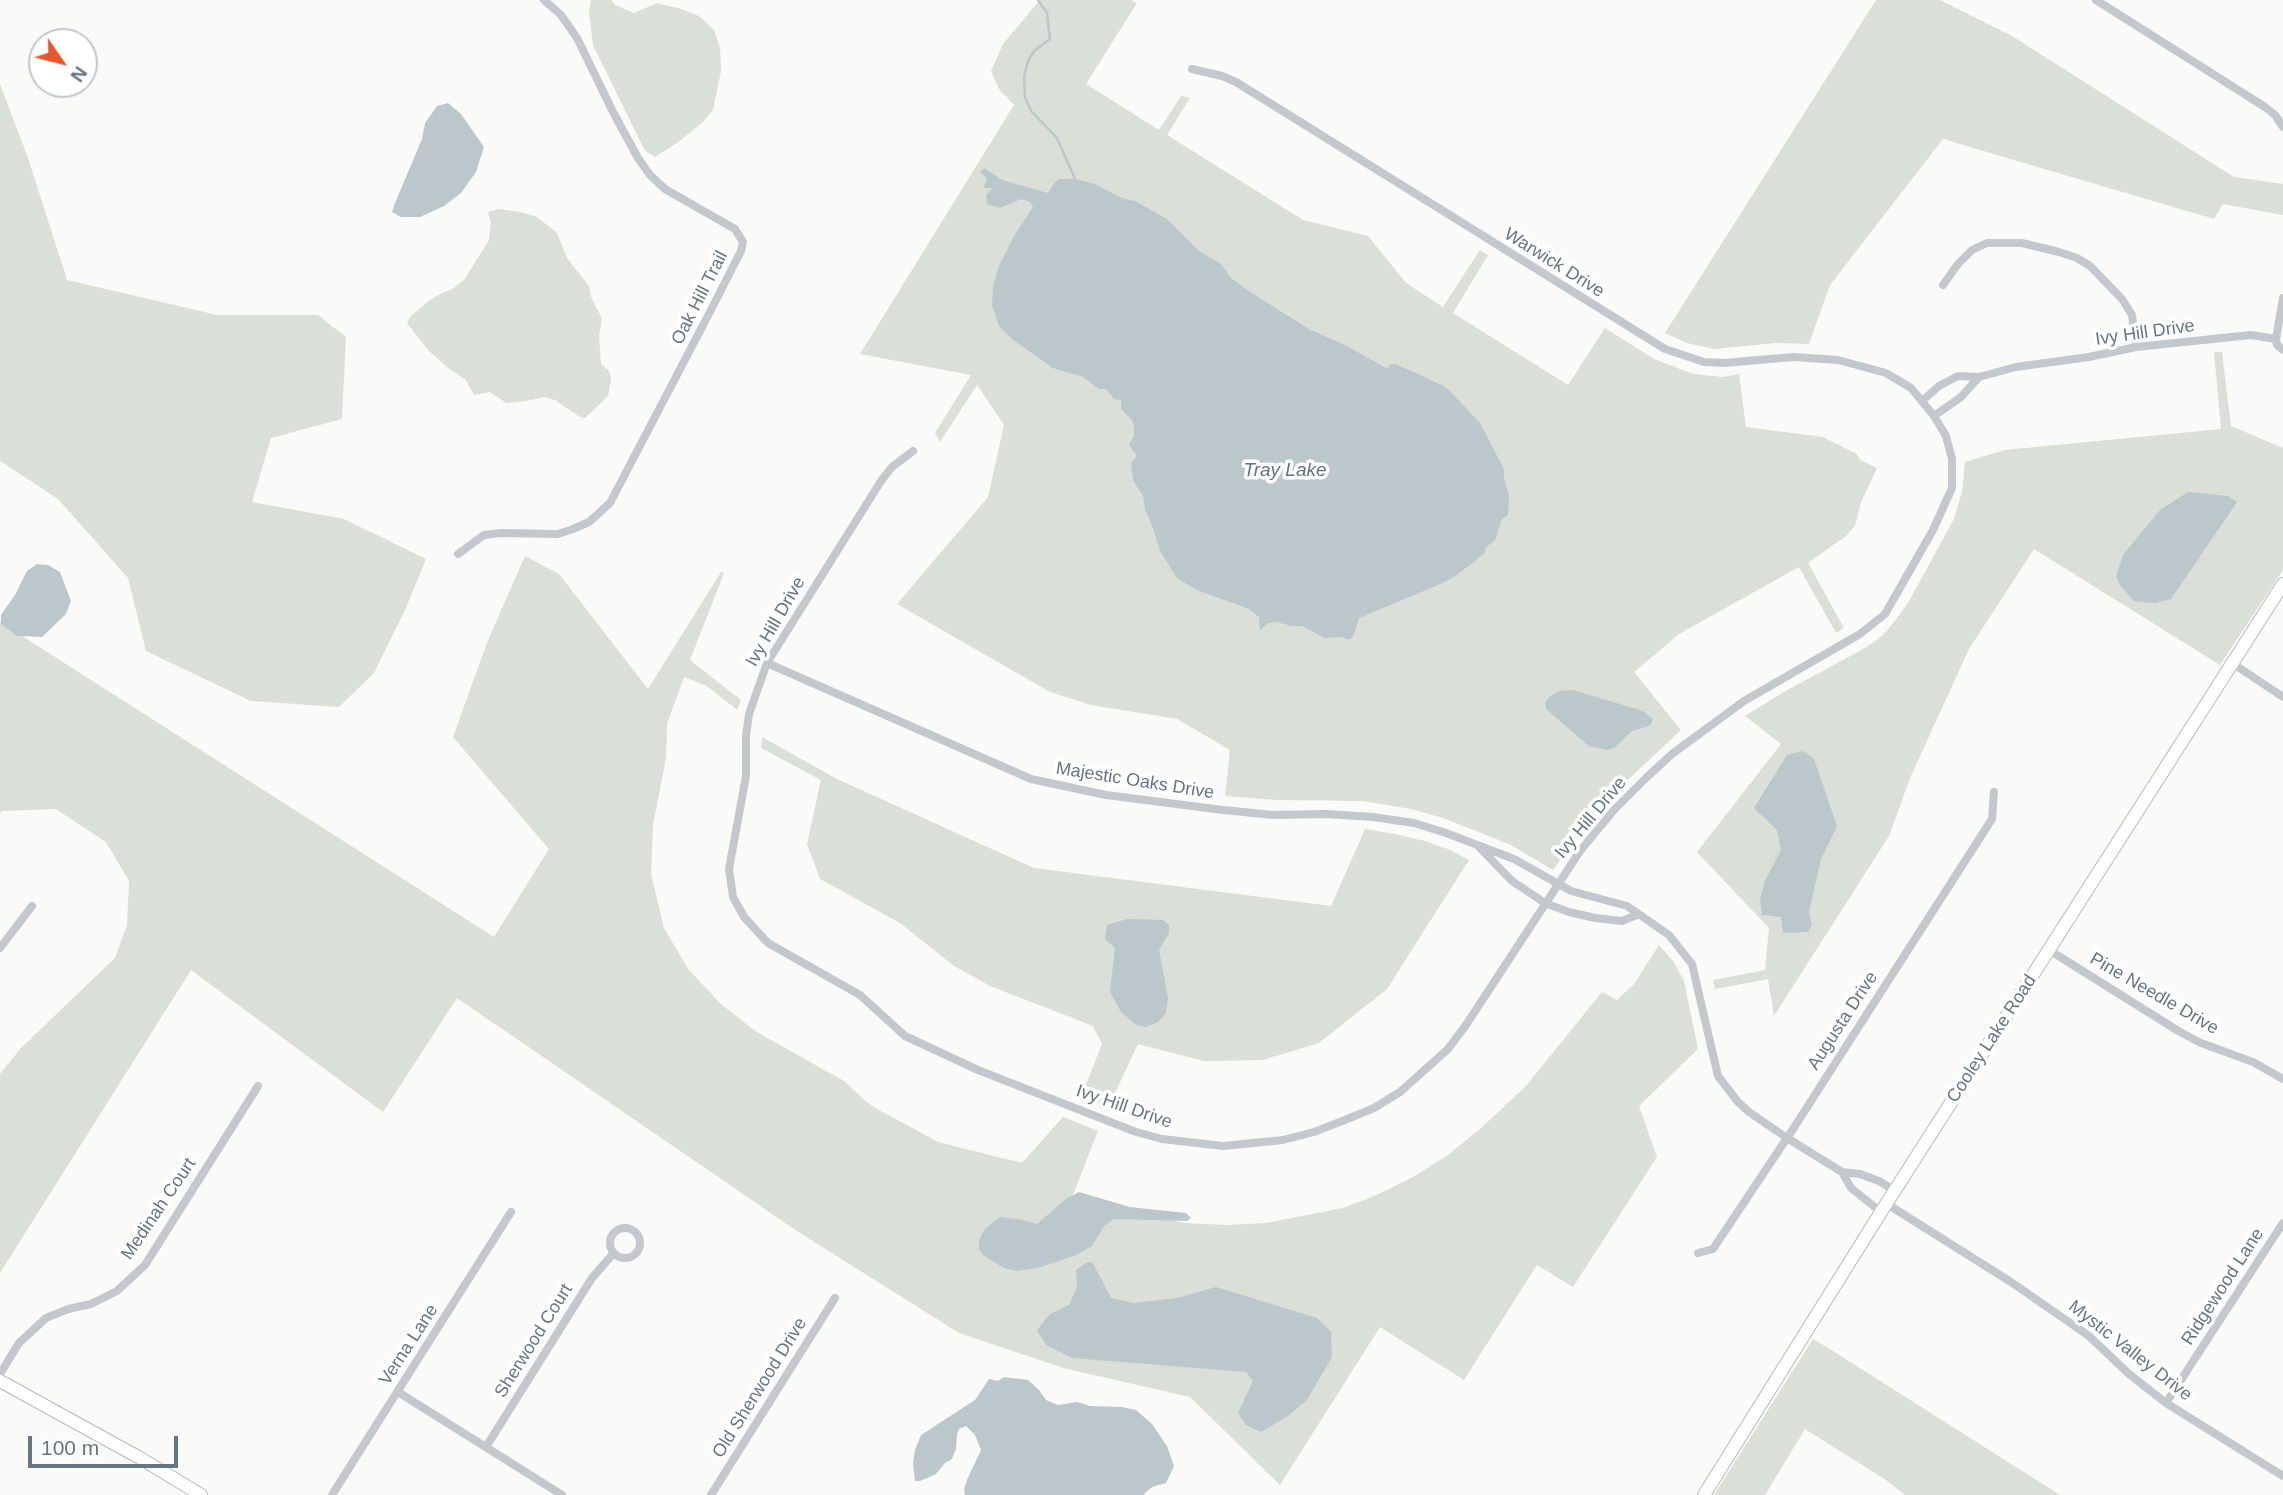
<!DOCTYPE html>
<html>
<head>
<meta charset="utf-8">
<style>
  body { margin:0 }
  #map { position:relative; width:2283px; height:1495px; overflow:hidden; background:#fafaf8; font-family:Arial,sans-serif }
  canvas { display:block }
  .north { position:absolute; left:28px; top:28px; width:70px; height:70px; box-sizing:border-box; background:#fff; border:2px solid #c1c8cd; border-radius:50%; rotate:125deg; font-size:19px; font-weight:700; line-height:28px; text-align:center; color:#657683 }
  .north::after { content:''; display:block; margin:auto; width:24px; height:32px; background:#e4572e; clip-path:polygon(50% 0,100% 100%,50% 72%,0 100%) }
  .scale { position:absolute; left:28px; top:1436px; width:150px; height:32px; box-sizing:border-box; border:4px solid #657683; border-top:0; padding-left:9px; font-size:21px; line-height:24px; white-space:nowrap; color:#657683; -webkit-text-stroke:5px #fff; paint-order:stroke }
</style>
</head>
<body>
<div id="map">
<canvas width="2283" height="1495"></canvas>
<div class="north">N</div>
<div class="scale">100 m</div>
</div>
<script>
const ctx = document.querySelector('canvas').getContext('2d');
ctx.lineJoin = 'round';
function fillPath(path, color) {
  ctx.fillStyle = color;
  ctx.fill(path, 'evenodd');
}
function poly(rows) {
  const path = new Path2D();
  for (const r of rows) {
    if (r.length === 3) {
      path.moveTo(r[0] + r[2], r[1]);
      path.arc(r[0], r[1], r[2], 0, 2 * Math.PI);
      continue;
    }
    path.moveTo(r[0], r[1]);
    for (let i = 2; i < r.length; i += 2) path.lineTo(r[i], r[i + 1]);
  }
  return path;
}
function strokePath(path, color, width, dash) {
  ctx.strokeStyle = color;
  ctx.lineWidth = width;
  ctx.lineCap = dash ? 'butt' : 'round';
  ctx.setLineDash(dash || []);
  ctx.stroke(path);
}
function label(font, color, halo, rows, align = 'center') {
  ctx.font = font + ' Arial,sans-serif';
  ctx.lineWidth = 7;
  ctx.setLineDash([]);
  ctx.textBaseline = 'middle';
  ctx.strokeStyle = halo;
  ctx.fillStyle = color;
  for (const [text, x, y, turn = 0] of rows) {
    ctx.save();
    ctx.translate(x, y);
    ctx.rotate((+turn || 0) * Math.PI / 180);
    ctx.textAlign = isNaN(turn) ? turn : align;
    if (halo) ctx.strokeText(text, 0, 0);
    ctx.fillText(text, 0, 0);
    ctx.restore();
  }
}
const green = poly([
  [591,0,611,0,615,5,634,13,657,3,678,8,699,16,714,30,720,48,721,71,713,110,702,123,677,143,655,157,645,151,593,45,589,12],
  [1040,0,1131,0,1137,3,1086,84,1159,130,1181,96,1190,98,1167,135,1303,220,1368,236,1406,283,1443,307,1480,250,1488,255,1453,313,1568,385,1605,328,1654,359,1693,374,1723,377,1739,374,1746,427,1823,437,1857,454,1860,460,1877,468,1861,502,1855,526,1846,536,1808,563,1844,628,1836,633,1799,567,1679,634,1634,672,1681,730,1615,792,1585,826,1553,870,1509,844,1443,818,1411,809,1363,801,1277,800,1225,796,1230,750,1177,719,1091,705,1050,692,897,604,988,497,1004,425,977,385,940,442,935,433,971,375,860,354,1014,105,999,89,991,71,1003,44],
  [1876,0,1940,0,2012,36,2234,177,2283,184,2283,215,2223,204,2214,219,1943,139,1830,285,1809,344,1775,343,1714,349,1687,343,1665,333],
  [0,84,28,158,67,280,217,315,318,315,346,337,342,419,271,438,252,502,344,519,426,559,405,610,374,673,339,707,251,701,146,651,128,578,58,499,0,461],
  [498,209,521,212,537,217,557,233,567,258,589,286,591,297,602,319,599,336,601,364,609,371,611,379,608,396,585,418,580,417,555,400,544,397,526,401,506,403,490,392,474,395,466,380,448,368,428,350,407,323,410,317,425,304,436,296,452,289,464,280,489,240,491,223,488,212],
  [2214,352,2222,352,2231,426,2283,448,2283,570,2220,665,2034,549,1969,649,1910,778,1889,836,1774,1016,1768,979,1715,989,1713,980,1765,970,1769,928,1697,852,1781,744,1745,716,1782,693,1865,648,1882,636,1894,622,1908,603,1954,519,1962,492,1965,462,2005,450,2221,429],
  [525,556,559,574,648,689,721,572,724,573,690,660,741,700,737,710,707,686,684,677,667,724,666,758,653,825,651,874,664,928,688,969,721,1004,755,1031,844,1081,870,1105,938,1142,1022,1163,1063,1117,1098,1131,1073,1195,1147,1216,1186,1223,1226,1225,1266,1223,1343,1208,1379,1194,1415,1176,1448,1155,1480,1129,1526,1086,1602,992,1617,1000,1634,984,1659,945,1674,962,1684,981,1698,1049,1639,1106,1657,1157,1573,1287,1537,1265,1464,1380,1380,1327,1280,1485,1190,1397,1063,1368,959,1333,797,1231,457,998,383,1112,191,970,0,1273,0,1074,21,1048,115,958,127,925,129,881,106,842,56,809,2,811,0,813,0,622,494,937,549,849,453,737,488,640],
  [762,737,837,779,1034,868,1331,906,1365,829,1395,834,1425,841,1450,850,1469,860,1387,989,1319,1043,1263,1060,1204,1061,1138,1044,1109,1106,1082,1095,1102,1044,1093,1026,990,986,954,966,900,923,820,879,807,844,821,780,761,748],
  [1813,1339,1833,1351,2060,1495,1905,1495,1886,1480,1805,1429,1765,1495,1714,1495]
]);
const water = poly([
  [448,103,461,114,484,147,476,172,461,193,444,206,420,217,401,217,392,212,395,203,422,139,425,123,437,106],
  [984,168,1002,180,1048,193,1055,182,1060,179,1076,179,1095,184,1119,197,1137,202,1167,219,1199,251,1221,264,1231,278,1250,292,1309,329,1347,346,1386,368,1389,367,1391,364,1396,364,1446,387,1480,423,1504,469,1504,479,1509,495,1508,515,1502,519,1495,540,1485,548,1485,553,1454,577,1438,585,1359,618,1354,634,1350,640,1341,637,1325,638,1302,626,1291,626,1279,622,1268,623,1260,631,1259,617,1249,609,1197,590,1177,578,1160,551,1152,525,1145,510,1143,496,1133,480,1131,463,1137,456,1129,445,1134,436,1134,427,1132,420,1121,409,1121,400,1114,399,1106,389,1099,389,1083,377,1053,368,1012,339,999,326,992,305,993,287,998,268,1014,236,1033,207,1030,202,1021,199,1000,208,987,204,986,195,993,188,984,188,987,178,980,172],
  [2188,492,2228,496,2237,502,2171,599,2154,603,2134,601,2120,585,2116,576,2123,555,2160,510],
  [37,564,48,565,60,572,71,601,66,614,42,637,17,636,1,624,1,615,15,595,27,571],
  [1573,690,1643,711,1653,719,1651,725,1632,731,1614,748,1607,750,1589,746,1546,709,1545,703,1550,696,1559,691],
  [1803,751,1814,759,1837,826,1821,859,1809,912,1812,925,1808,932,1783,933,1781,917,1762,915,1760,899,1765,881,1781,850,1777,830,1754,808,1787,755],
  [1127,919,1163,920,1169,925,1169,933,1159,950,1168,998,1166,1013,1158,1022,1146,1027,1136,1025,1121,1012,1110,992,1115,948,1105,939,1107,925],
  [1079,1192,1130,1207,1186,1213,1191,1218,1187,1221,1114,1219,1104,1226,1092,1246,1074,1256,1037,1268,1017,1271,1004,1268,983,1255,979,1249,979,1240,985,1229,1000,1217,1018,1219,1037,1224,1066,1199],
  [1088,1262,1093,1263,1111,1298,1133,1303,1177,1298,1216,1287,1317,1318,1331,1332,1332,1357,1307,1400,1288,1416,1261,1432,1246,1425,1238,1413,1253,1381,1246,1372,1072,1358,1046,1345,1037,1330,1050,1314,1069,1305,1077,1287,1076,1270],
  [1004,1377,1028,1380,1039,1390,1046,1400,1058,1405,1077,1402,1090,1406,1121,1407,1136,1410,1152,1424,1167,1446,1174,1466,1166,1483,1152,1487,1143,1495,965,1495,964,1489,967,1480,981,1450,975,1435,966,1426,959,1429,957,1434,956,1449,952,1459,945,1463,936,1474,920,1481,915,1481,913,1463,915,1450,921,1435,975,1400,989,1379,998,1381]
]);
const stream = poly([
  [1038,0,1047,13,1050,39,1034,51,1029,59,1024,76,1025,97,1031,111,1057,138,1075,179]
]);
const street = poly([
  [2096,0,2265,107,2275,115,2283,127],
  [1943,285,1958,264,1972,250,1987,243,2022,243,2059,252,2077,258,2090,266,2122,299,2132,315,2136,347],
  [2276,339,2283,298],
  [2276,339,2277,345,2283,350],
  [1922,401,1939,386,1958,376,1979,377,2016,367,2089,357,2136,347,2251,335,2276,339],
  [1934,416,1961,397,1979,377],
  [913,451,892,467,881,481,767,663,749,714,746,736,746,776,729,869,733,897,744,917,768,943,860,995,905,1036,978,1070,1136,1132,1162,1139,1223,1146,1283,1140,1314,1132,1345,1120,1374,1108,1400,1092,1448,1049,1466,1025,1580,851,1614,810,1646,778,1672,754,1744,701,1860,634,1885,614,1933,530,1952,488,1952,459,1946,436,1934,416,1911,388,1886,373,1838,360,1793,357,1724,363,1704,362,1665,349,1236,82,1222,76,1192,69],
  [458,554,484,535,501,533,558,534,573,529,589,522,610,503,713,306,741,251,743,242,735,229,665,189,650,175,638,158,613,112,577,38,561,15,544,0],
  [767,663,1031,779,1106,795,1223,810,1273,815,1326,814,1373,817,1414,823,1446,833,1514,859,1571,891,1627,906,1669,935,1692,964,1718,1076,1738,1102,1749,1112,1787,1138,1842,1172,1860,1174,1879,1181,1895,1191],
  [2232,663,2283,697],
  [1479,847,1512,881,1545,903,1569,912,1595,918,1622,921,1637,915],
  [0,948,32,906],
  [2049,950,2180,1032,2201,1043,2253,1062,2283,1079],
  [1842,1172,1851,1188,1881,1212],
  [1887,1204,2011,1282,2089,1336,2129,1374,2166,1403,2283,1476],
  [625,1243,15],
  [1698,1253,1713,1249,1795,1126,1992,819,1994,792],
  [0,1374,19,1343,46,1318,68,1309,91,1304,117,1291,145,1265,258,1086],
  [398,1392,562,1495],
  [2166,1403,2283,1223],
  [486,1447,592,1278,613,1254],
  [332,1495,511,1212],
  [711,1495,835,1298]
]);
const secondary = poly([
  [0,1381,140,1458,201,1495],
  [1704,1495,1881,1212,2283,584]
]);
const streetNames = [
  ["Warwick Drive",1554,263,32],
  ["Oak Hill Trail",700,298,-63],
  ["Ivy Hill Drive",2145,333,-8],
  ["Ivy Hill Drive",776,622,-60],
  ["Majestic Oaks Drive",1135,781,9],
  ["Ivy Hill Drive",1591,818,-50],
  ["Pine Needle Drive",2154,994,30],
  ["Augusta Drive",1843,1021,-57],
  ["Cooley Lake Road",1992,1039,-57],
  ["Ivy Hill Drive",1124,1107,19],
  ["Medinah Court",159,1209,-56],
  ["Ridgewood Lane",2223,1287,-57],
  ["Sherwood Court",534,1341,-58],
  ["Verna Lane",409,1345,-57],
  ["Mystic Valley Drive",2130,1351,38],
  ["Old Sherwood Drive",760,1388,-58]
];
const waterNames = [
  ["Tray Lake",1285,471]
];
fillPath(green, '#dadfd7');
fillPath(water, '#bbc7cb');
strokePath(stream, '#bbc7cb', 2.5);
strokePath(secondary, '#b3babf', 14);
strokePath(street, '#c3c8cc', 8);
strokePath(secondary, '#fff', 12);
label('18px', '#657683', '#fff', streetNames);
label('italic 19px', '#60757c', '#fff', waterNames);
</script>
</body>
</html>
